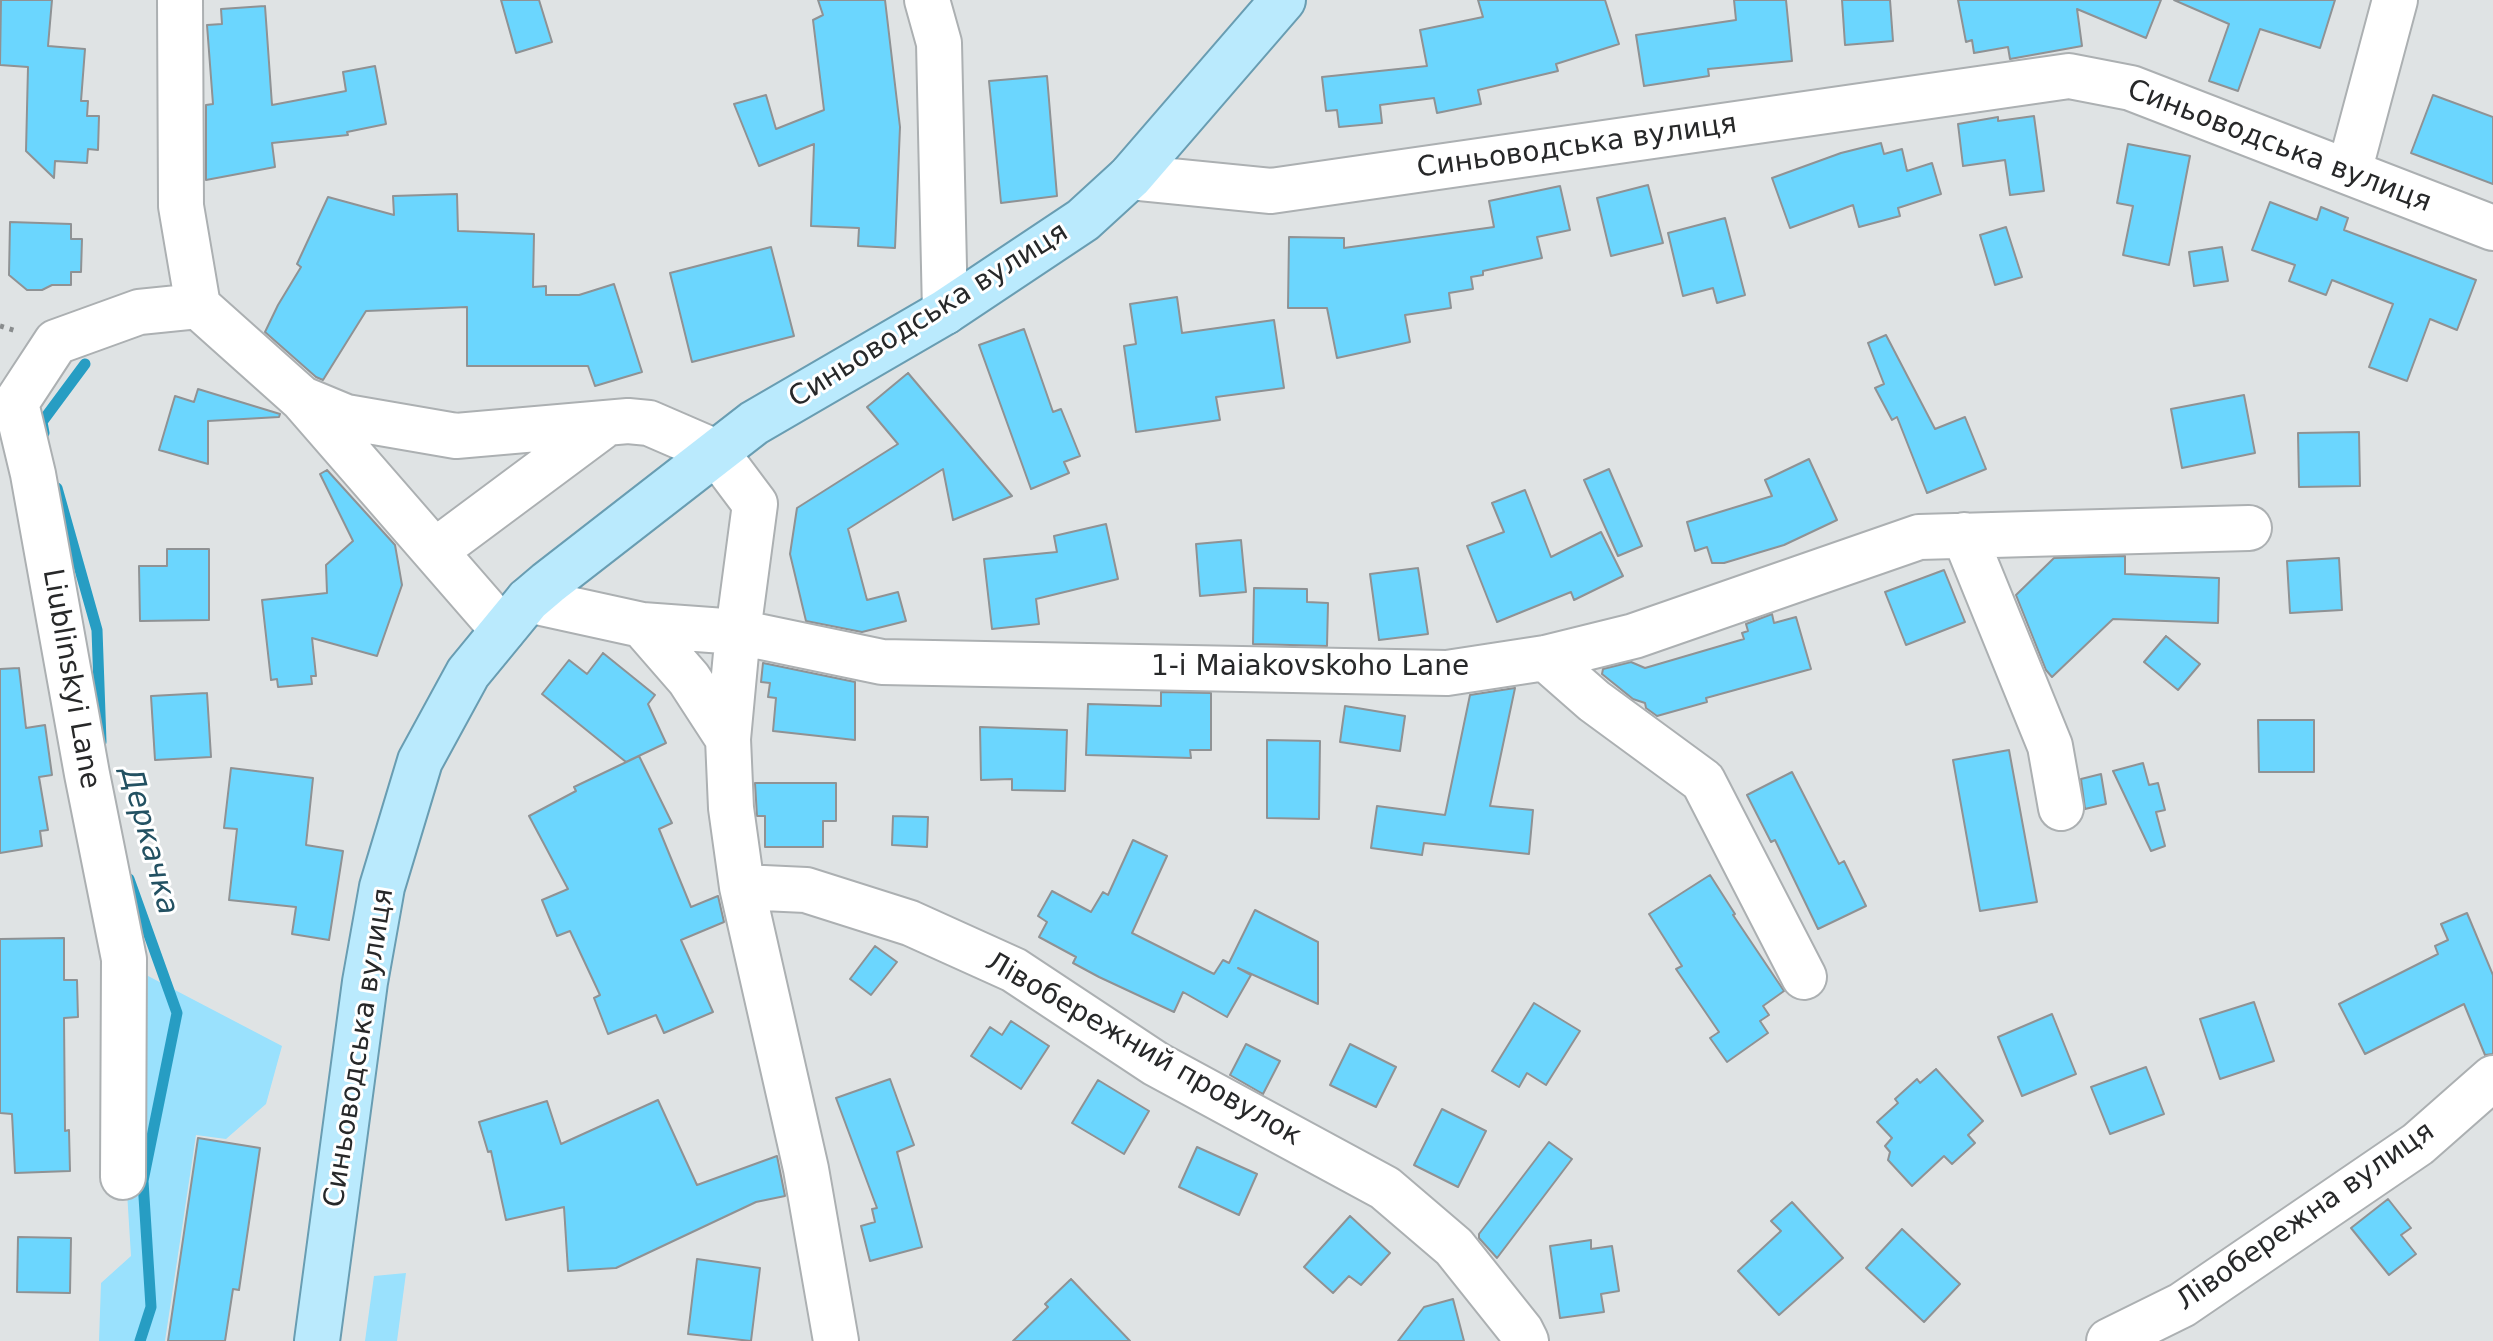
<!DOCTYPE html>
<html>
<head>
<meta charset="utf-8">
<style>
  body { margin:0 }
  canvas { display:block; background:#dfe3e4 }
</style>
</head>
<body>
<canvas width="2493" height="1341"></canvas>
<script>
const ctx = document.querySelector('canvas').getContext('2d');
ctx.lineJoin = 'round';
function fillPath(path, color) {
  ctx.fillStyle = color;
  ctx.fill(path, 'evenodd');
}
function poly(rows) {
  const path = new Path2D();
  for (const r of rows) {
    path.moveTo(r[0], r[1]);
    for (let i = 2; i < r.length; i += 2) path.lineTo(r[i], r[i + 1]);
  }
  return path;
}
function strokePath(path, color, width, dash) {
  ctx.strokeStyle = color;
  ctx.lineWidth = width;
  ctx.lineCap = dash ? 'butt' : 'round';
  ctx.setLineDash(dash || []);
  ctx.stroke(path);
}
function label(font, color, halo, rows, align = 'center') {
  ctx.font = font + ' "DejaVu Sans",sans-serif';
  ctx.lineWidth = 6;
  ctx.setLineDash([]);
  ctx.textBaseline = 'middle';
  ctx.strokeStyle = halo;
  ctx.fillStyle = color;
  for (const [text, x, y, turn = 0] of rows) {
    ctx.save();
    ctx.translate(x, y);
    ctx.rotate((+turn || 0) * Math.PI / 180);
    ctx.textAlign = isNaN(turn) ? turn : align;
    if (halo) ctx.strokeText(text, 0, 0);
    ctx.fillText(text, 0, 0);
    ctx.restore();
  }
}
const green = poly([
  [129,966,282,1046,266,1104,226,1139,196,1135,165,1341,99,1341,101,1283,131,1256,127,1192],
  [406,1273,397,1341,365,1341,374,1276]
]);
const stream = poly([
  [44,433,42,422,85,364],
  [57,488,97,630,101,742],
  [129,879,177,1013,143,1181,151,1307,140,1341]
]);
const building = poly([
  [1,0,52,0,48,46,85,49,81,101,88,101,87,116,99,116,98,150,88,149,87,163,55,161,54,178,26,151,28,67,0,65,1,0],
  [501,0,539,0,552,42,516,53,501,0],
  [818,0,885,0,900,127,895,248,858,246,859,228,811,226,814,144,759,166,734,104,766,95,776,129,824,110,813,20,823,15,818,0],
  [1478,0,1605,0,1619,44,1556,64,1558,71,1478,90,1481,104,1437,113,1434,98,1380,105,1382,123,1339,127,1337,110,1326,111,1322,77,1427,66,1420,30,1483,17,1478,0],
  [1734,0,1786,0,1792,61,1708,69,1709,76,1644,86,1636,35,1736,20,1734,0],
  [1842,0,1890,0,1893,41,1845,45,1842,0],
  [1958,0,2161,0,2146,38,2077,9,2082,46,2010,59,2008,47,1974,53,1972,40,1966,42,1958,0],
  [2174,0,2335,0,2320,48,2260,29,2238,91,2209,81,2229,24,2174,0],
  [265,6,272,105,346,91,343,72,375,66,386,124,347,132,348,135,272,143,275,167,206,180,206,105,213,104,207,25,222,24,221,9,265,6],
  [1047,76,1057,196,1001,203,989,81,1047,76],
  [2433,95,2493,117,2493,184,2411,153,2433,95],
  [2034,116,2044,191,2010,195,2005,160,1963,166,1958,124,1998,117,1998,121,2034,116],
  [1881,143,1884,154,1902,149,1907,171,1932,163,1941,194,1898,208,1900,216,1859,227,1853,205,1790,228,1772,178,1841,153,1881,143],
  [2128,144,2190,156,2169,265,2123,255,2133,206,2117,203,2128,144],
  [1648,185,1663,243,1611,256,1597,198,1648,185],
  [1560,186,1570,230,1537,237,1542,258,1483,271,1483,275,1471,277,1473,289,1449,293,1451,308,1405,315,1410,342,1337,358,1327,308,1288,308,1289,237,1344,238,1344,248,1494,227,1489,201,1560,186],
  [457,194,458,231,534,234,533,287,546,286,546,295,579,295,614,284,642,372,595,386,588,366,467,366,467,307,366,311,323,380,316,377,265,332,278,305,301,267,297,264,328,197,394,215,393,196,457,194],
  [2270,202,2317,220,2321,207,2348,218,2344,230,2476,280,2457,330,2430,319,2407,381,2369,367,2393,304,2332,280,2326,295,2289,281,2295,265,2252,250,2270,202],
  [1725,218,1745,295,1717,303,1713,288,1683,296,1668,233,1725,218],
  [10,222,71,224,71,239,82,239,81,272,71,272,71,285,52,285,42,290,27,290,9,275,10,222],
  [2006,227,2022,277,1995,285,1980,235,2006,227],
  [771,247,794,336,692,362,670,273,771,247],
  [2222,247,2228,281,2194,286,2189,252,2222,247],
  [1177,297,1182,333,1274,320,1284,388,1216,397,1220,420,1136,432,1124,346,1136,344,1130,304,1177,297],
  [1024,329,1053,412,1061,409,1080,456,1064,462,1069,473,1031,489,979,345,1024,329],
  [1886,335,1935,429,1965,417,1986,469,1927,493,1897,417,1892,420,1875,388,1884,384,1868,343,1886,335],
  [908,373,1012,496,953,520,943,469,848,529,867,600,898,592,906,621,862,632,806,621,790,554,797,508,898,444,867,407,908,373],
  [198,389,280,414,279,417,208,421,208,464,159,450,175,396,194,402,198,389],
  [2244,395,2255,453,2182,468,2171,409,2244,395],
  [2359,432,2360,486,2299,487,2298,433,2359,432],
  [1809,459,1837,520,1784,545,1724,563,1712,563,1707,547,1695,551,1687,522,1772,496,1765,480,1809,459],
  [1609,469,1642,546,1618,556,1584,480,1609,469],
  [327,470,395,545,402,585,377,656,312,638,316,676,311,676,312,684,278,687,277,679,271,680,262,600,327,593,326,565,353,541,320,474,327,470],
  [1525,490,1551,557,1601,532,1623,576,1574,600,1571,592,1497,622,1467,546,1504,532,1492,503,1525,490],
  [1106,524,1118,579,1036,599,1039,624,992,629,984,559,1057,552,1054,536,1106,524],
  [1241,540,1246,592,1200,596,1196,544,1241,540],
  [167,549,209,549,209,620,140,621,139,566,167,566,167,549],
  [2125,556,2125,574,2219,578,2218,623,2113,619,2052,677,2046,670,2016,595,2054,558,2125,556],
  [2339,558,2342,610,2290,613,2287,561,2339,558],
  [1418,568,1428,634,1379,640,1370,574,1418,568],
  [1944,570,1965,622,1906,645,1885,592,1944,570],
  [1254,588,1307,589,1307,602,1328,603,1327,646,1253,644,1254,588],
  [1772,614,1774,623,1796,617,1811,669,1706,698,1707,702,1657,716,1646,708,1645,703,1633,699,1602,674,1603,669,1631,662,1645,668,1744,639,1742,633,1748,631,1746,624,1772,614],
  [2166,636,2200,664,2178,690,2144,662,2166,636],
  [603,653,655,695,648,704,666,743,626,762,542,694,569,660,587,674,603,653],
  [763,663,855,682,855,740,773,731,776,698,768,697,770,683,761,682,763,663],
  [19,668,26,728,45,725,52,775,39,777,48,830,40,831,42,846,0,853,0,669,19,668],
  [1515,688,1490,806,1533,810,1529,854,1424,843,1422,855,1371,848,1377,806,1445,815,1470,695,1515,688],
  [1161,692,1211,693,1211,750,1190,750,1191,758,1086,755,1088,704,1161,706,1161,692],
  [207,693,211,757,155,760,151,696,207,693],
  [1345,706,1405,716,1400,751,1340,742,1345,706],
  [2258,720,2314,720,2314,772,2259,772,2258,720],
  [980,727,1067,730,1065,791,1012,790,1012,779,981,780,980,727],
  [1267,740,1320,741,1319,819,1267,818,1267,740],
  [2009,750,2037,902,1980,911,1953,760,2009,750],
  [639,756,672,823,659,829,691,907,718,896,724,922,681,940,713,1012,664,1033,656,1015,608,1034,594,998,600,995,570,931,557,936,542,900,568,889,529,816,576,791,574,787,639,756],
  [2143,763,2149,785,2158,783,2165,810,2156,812,2165,846,2151,851,2113,771,2143,763],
  [231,768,313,778,306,845,343,851,329,940,292,934,296,907,229,900,237,829,224,828,231,768],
  [1792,772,1839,864,1844,861,1866,906,1818,929,1775,840,1771,842,1747,795,1792,772],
  [2101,774,2106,804,2085,809,2081,779,2101,774],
  [755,783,836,783,836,821,823,821,823,847,765,847,765,816,757,816,755,783],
  [893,816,928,817,927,847,892,845,893,816],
  [1133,840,1167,856,1132,933,1214,974,1223,960,1229,963,1255,910,1318,942,1318,1004,1238,968,1251,975,1227,1017,1183,992,1174,1012,1099,977,1073,963,1076,957,1039,937,1047,922,1038,916,1052,891,1091,912,1103,892,1108,895,1133,840],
  [1710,875,1735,914,1733,915,1784,991,1763,1006,1769,1015,1760,1021,1768,1033,1727,1062,1710,1038,1719,1032,1676,969,1682,966,1649,914,1710,875],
  [2467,913,2493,975,2493,1054,2485,1055,2464,1004,2365,1054,2339,1004,2438,954,2435,946,2448,940,2441,924,2467,913],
  [64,938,64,980,77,980,78,1017,64,1018,65,1131,69,1130,70,1171,15,1173,12,1114,0,1113,0,939,64,938],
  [875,946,897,962,871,995,850,979,875,946],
  [2254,1002,2274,1061,2220,1079,2200,1019,2254,1002],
  [1534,1003,1580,1031,1546,1085,1527,1073,1519,1087,1492,1071,1534,1003],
  [2052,1014,2076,1074,2022,1096,1998,1037,2052,1014],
  [1011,1021,1049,1046,1021,1089,971,1056,990,1027,1002,1035,1011,1021],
  [1246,1044,1280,1061,1263,1094,1230,1075,1246,1044],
  [1350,1044,1396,1067,1376,1107,1330,1085,1350,1044],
  [2146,1067,2164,1114,2110,1134,2091,1087,2146,1067],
  [1936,1069,1983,1121,1968,1135,1975,1143,1952,1164,1944,1156,1912,1186,1888,1160,1890,1152,1885,1146,1892,1138,1877,1122,1898,1103,1895,1099,1917,1079,1920,1083,1936,1069],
  [890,1079,914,1145,897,1152,922,1247,870,1261,861,1226,875,1222,872,1209,877,1208,836,1098,890,1079],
  [1098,1080,1149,1111,1124,1154,1072,1123,1098,1080],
  [658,1100,697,1185,777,1156,785,1196,756,1202,616,1268,568,1271,564,1207,506,1220,491,1151,488,1152,479,1122,547,1101,561,1144,658,1100],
  [1442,1109,1486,1131,1458,1187,1414,1165,1442,1109],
  [198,1138,260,1148,239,1290,233,1289,225,1341,168,1341,198,1138],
  [1549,1142,1572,1159,1497,1258,1479,1238,1479,1234,1549,1142],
  [1197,1147,1257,1174,1239,1215,1179,1187,1197,1147],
  [2388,1199,2411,1228,2401,1235,2416,1254,2389,1275,2351,1228,2388,1199],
  [1792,1202,1843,1258,1779,1315,1738,1271,1781,1231,1771,1221,1792,1202],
  [1350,1216,1390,1253,1361,1285,1349,1276,1333,1293,1304,1267,1350,1216],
  [1902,1229,1960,1284,1924,1322,1866,1268,1902,1229],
  [18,1237,71,1238,70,1293,17,1292,18,1237],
  [1591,1240,1591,1249,1612,1246,1619,1291,1601,1294,1604,1312,1560,1318,1550,1246,1591,1240],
  [697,1259,760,1268,751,1341,688,1334,697,1259],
  [1071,1279,1130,1341,1013,1341,1048,1307,1045,1304,1071,1279],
  [1453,1299,1464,1341,1398,1341,1424,1307,1453,1299]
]);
const path = poly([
  [0,326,16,331]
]);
const minor = poly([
  [180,0,181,206,198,306],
  [927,0,939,43,945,312],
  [2349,172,2395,0],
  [1130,177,1271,191,2069,76,2131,88,2493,228],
  [305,400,346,417,456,436,628,421,649,423,716,452,755,504,738,632,728,739,731,808,742,887,806,1169,836,1341],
  [1964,535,2050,746,2061,808],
  [435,551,607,423],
  [528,600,642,625,738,632,882,662,1447,673,1545,658,1634,636,1919,537,2249,528],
  [642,625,689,679,728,739],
  [1545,658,1594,701,1703,781,1804,977],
  [742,887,806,890,910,923,1014,970,1156,1064,1385,1188,1454,1247,1521,1331,1526,1341],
  [123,1177,124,959,87,774,33,474,16,403,56,342,139,312,198,306,302,399,503,630],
  [2109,1341,2182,1305,2418,1144,2493,1078]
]);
const major = poly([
  [317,1341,365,982,382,887,420,761,468,673,528,600,548,583,754,423,945,312,1083,220,1130,177,1283,0]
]);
const streetNames = [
  ["Синьоводська вулиця",1577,147,-8],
  ["Синьоводська вулиця",2279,147,21],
  ["Синьоводська вулиця",929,316,-32],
  ["1-i Maiakovskoho Lane",1310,668],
  ["Liublinskyi Lane",70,679,80],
  ["Синьоводська вулиця",360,1048,-81],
  ["Лівобережний провулок",1143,1050,30],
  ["Лівобережна вулиця",2306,1217,-35]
];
const waterNames = [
  ["Деркачка",148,841,75]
];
fillPath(green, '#9ae1fd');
strokePath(stream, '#279dc3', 11);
fillPath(building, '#6bd6fe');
strokePath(building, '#8f9294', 2);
strokePath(minor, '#acb0b2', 48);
strokePath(major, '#699db2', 48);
strokePath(path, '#898c8d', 5, [4, 6]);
strokePath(minor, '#fff', 44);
strokePath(major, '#baeafd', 44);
label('28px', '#272829', '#fff', streetNames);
label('italic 30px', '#235162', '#fff', waterNames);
</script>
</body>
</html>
